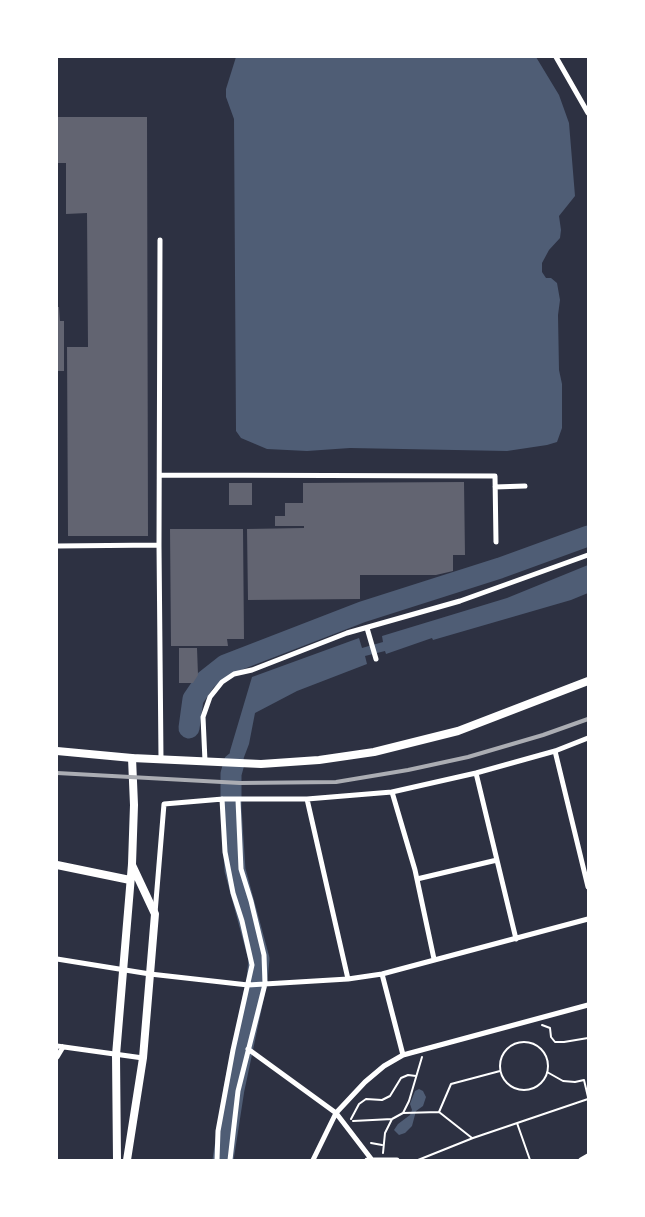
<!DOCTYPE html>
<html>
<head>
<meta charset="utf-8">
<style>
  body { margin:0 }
  #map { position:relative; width:645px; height:1217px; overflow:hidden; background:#2d3142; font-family:Commissioner,sans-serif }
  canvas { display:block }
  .frame { position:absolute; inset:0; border:58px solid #fff; pointer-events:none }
</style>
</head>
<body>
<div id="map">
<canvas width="645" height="1217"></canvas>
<div class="frame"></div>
</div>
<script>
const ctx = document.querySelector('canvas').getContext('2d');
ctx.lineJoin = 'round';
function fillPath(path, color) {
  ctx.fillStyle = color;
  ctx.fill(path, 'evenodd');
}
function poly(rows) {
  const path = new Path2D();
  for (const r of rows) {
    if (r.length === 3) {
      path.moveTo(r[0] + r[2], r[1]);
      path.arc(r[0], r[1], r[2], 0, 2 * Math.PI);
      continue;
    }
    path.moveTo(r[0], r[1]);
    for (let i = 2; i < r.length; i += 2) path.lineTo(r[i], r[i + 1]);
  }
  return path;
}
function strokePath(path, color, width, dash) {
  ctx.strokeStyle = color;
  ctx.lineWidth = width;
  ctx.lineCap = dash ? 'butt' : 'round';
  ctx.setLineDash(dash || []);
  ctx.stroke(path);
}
const water = poly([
  [236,57,536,57,559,95,569,123,575,196,559,216,561,230,560,238,549,250,542,263,542,272,546,278,551,278,557,283,560,300,558,315,559,370,562,384,562,428,557,442,547,445,507,451,350,448,307,451,267,449,241,438,236,431,234,119,226,97,226,89],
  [588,565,588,593,571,600,433,640,432,638,386,654,385,651,365,656,367,664,297,691,255,713,249,744,238,773,235,790,225,790,230,751,252,677,359,638,362,648,383,642,382,636,507,598],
  [419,1089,423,1091,426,1097,423,1106,416,1111,412,1126,405,1133,399,1135,394,1130,398,1124,410,1115,412,1110,410,1104,415,1091]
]);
const river = poly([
  [189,728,193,699,206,680,225,665,362,612,500,568,588,536],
  [223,1160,234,1089,257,980,259,959,235,870,231,808,231,774,234,763]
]);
const building = poly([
  [57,117,147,117,148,536,68,536,67,347,88,347,87,213,66,214,66,163,57,163],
  [57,307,59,307,60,321,64,321,64,371,57,371],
  [464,482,465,555,453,555,453,571,436,575,360,575,360,599,248,600,247,529,304,528,304,526,275,526,275,516,285,516,285,503,303,503,303,483],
  [229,483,252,483,252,505,229,505],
  [170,529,243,529,244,639,227,639,228,646,171,646],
  [179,648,197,648,198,675,193,683,179,683]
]);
const path = poly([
  [542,1025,550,1028,551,1037,555,1042,564,1042,588,1038],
  [524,1066,24],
  [547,1072,563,1081,575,1082,584,1080,588,1097],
  [439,1112,451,1084,500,1071],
  [403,1113,439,1112,472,1138],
  [351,1119,359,1104,366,1099,382,1100,390,1096,401,1078,408,1075,416,1076],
  [353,1121,392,1119,403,1113,409,1101,422,1057],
  [517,1123,530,1160],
  [371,1143,382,1145],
  [383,1153,385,1133,392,1119],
  [418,1160,473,1138,588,1099]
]);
const minor = poly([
  [556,57,588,113],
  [160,475,495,476,496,542],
  [495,487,525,486],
  [159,545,160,240],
  [57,546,159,545,161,759],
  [367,628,376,659],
  [555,751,588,887],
  [205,761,203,717,210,697,222,682,234,674,252,670,347,633,460,601,588,555],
  [476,773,516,939],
  [392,792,415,870,434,959],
  [307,799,348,979],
  [417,879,497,860],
  [155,913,164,804,223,799,307,799,392,792,476,773,555,751,588,738],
  [57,959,150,974,248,985,348,979,382,974,588,919],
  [382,974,403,1055],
  [57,1046,143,1058],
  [248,1049,336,1113,372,1160],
  [57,1057,63,1047],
  [217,1160,218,1131,233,1050,252,965,242,921,233,893,225,852,222,799],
  [230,1160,238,1091,265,984,264,955,251,901,241,869,238,800],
  [313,1160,336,1113,365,1082,384,1066,403,1055,588,1005],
  [367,1160,397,1160],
  [581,1160,588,1156]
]);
const secondary = poly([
  [57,865,130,880],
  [117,1160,116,1055,132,864,134,805,132,758],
  [127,1160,143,1058,155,914,132,865]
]);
const primary = poly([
  [57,751,132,758,261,764,319,760,374,752,458,731,588,681]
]);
const rail = poly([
  [57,773,240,783,336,782,408,770,468,757,543,735,588,719]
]);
fillPath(water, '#4f5d75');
strokePath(river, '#4f5d75', 21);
fillPath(building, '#626471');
strokePath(path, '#fff', 2);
strokePath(minor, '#fff', 5);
strokePath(secondary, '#fff', 8);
strokePath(primary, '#fff', 8);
strokePath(rail, '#abadb3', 4);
</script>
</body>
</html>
